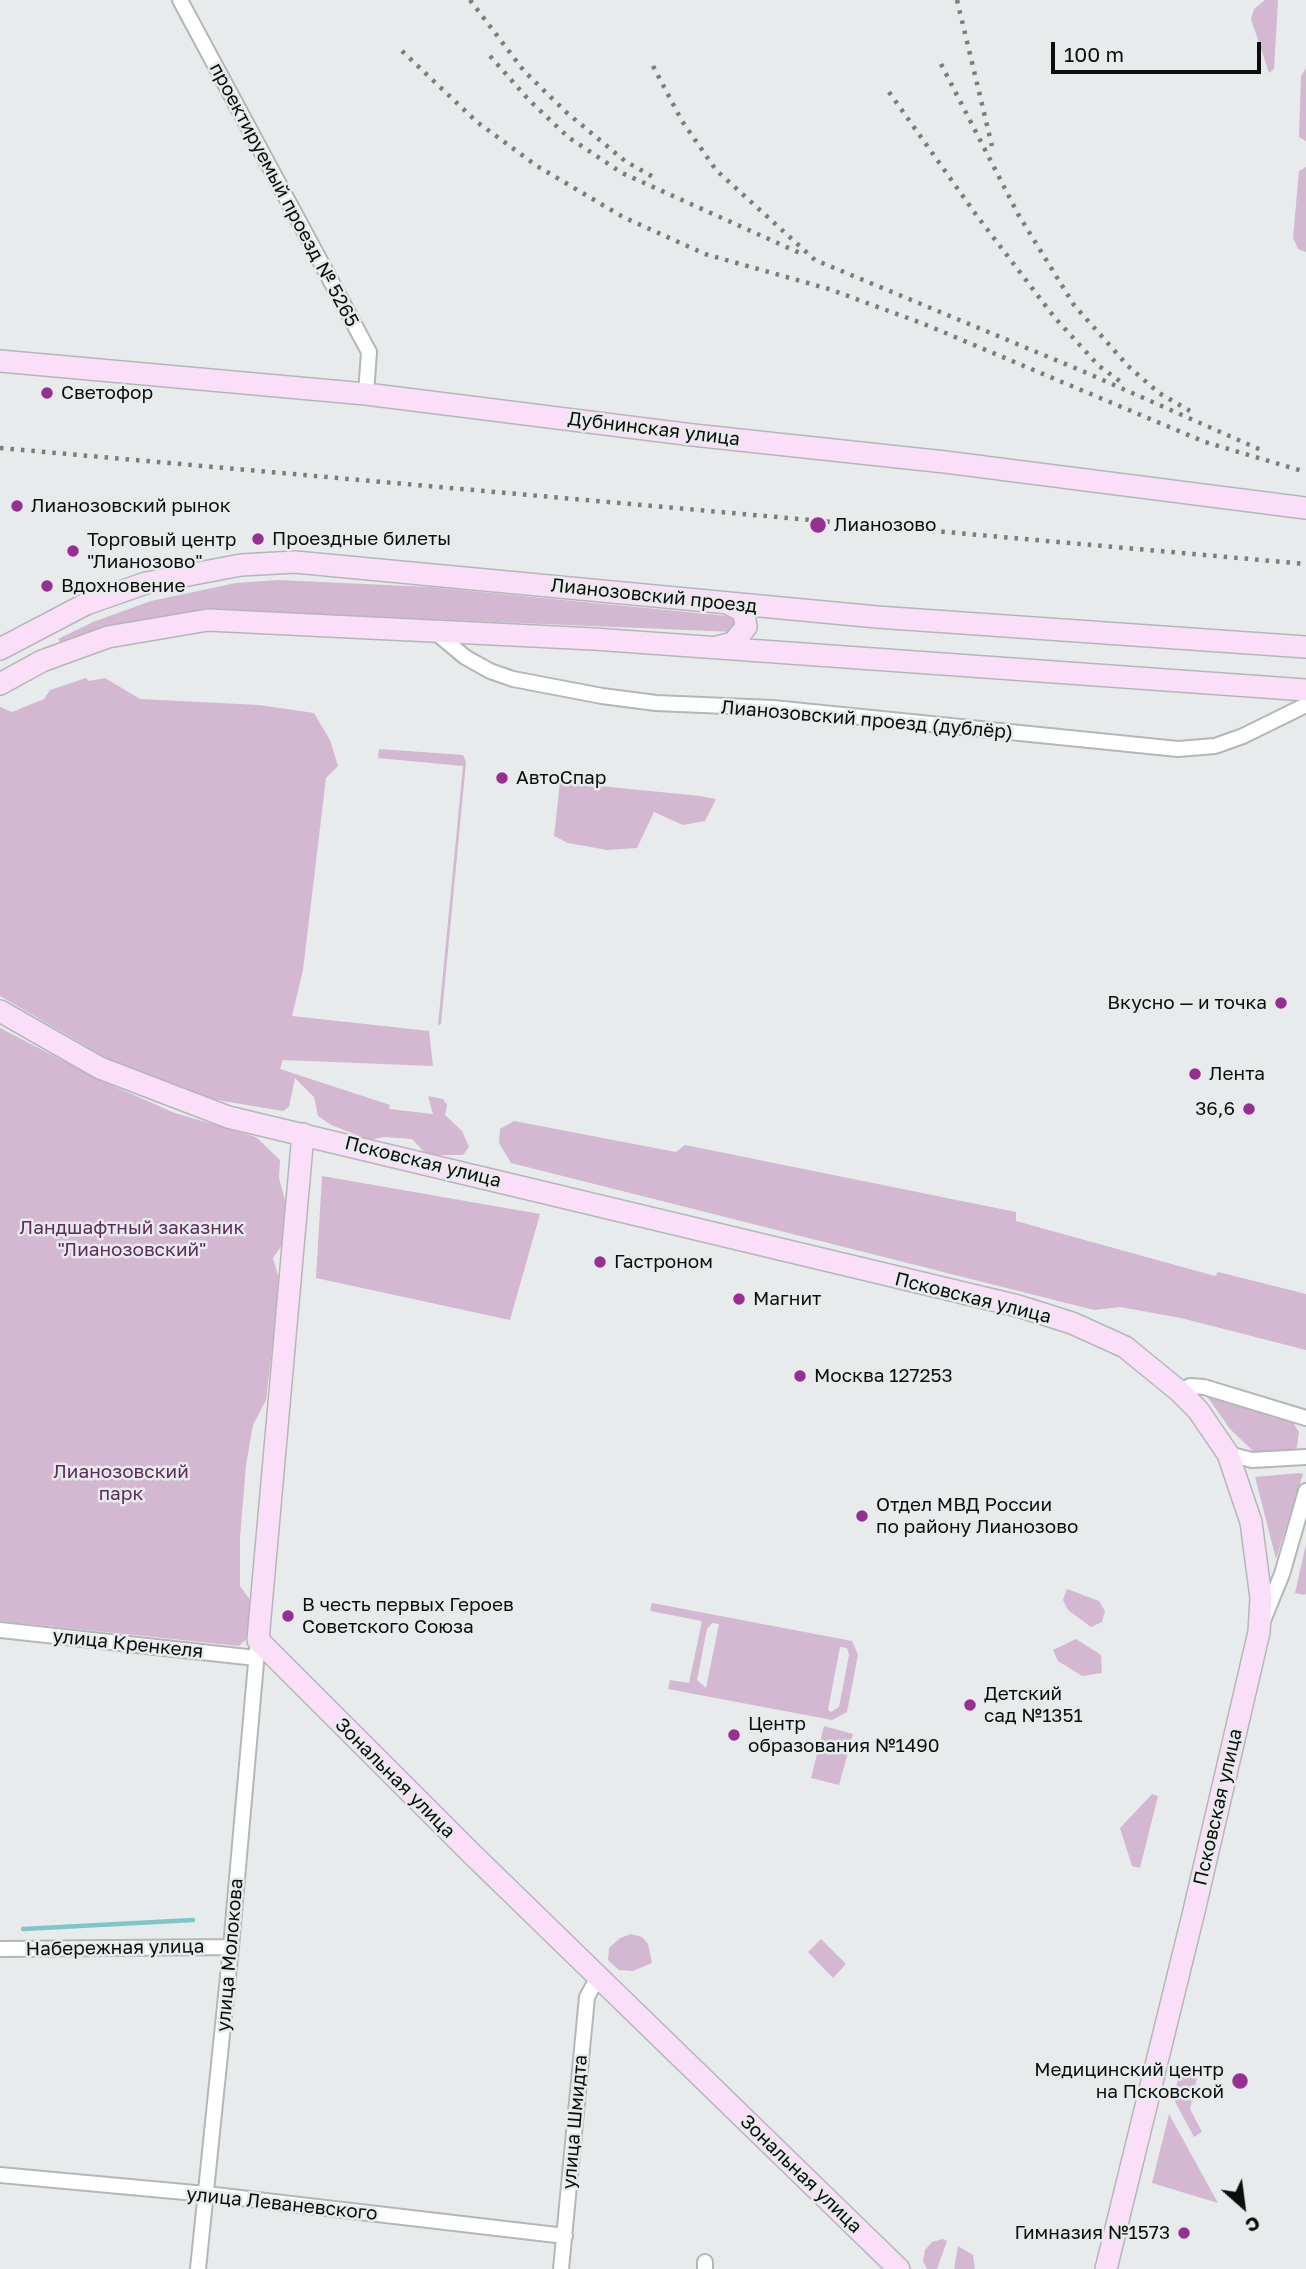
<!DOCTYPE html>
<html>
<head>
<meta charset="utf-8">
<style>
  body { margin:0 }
  #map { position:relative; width:1306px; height:2269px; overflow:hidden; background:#e7ebeb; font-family:"Golos Text",sans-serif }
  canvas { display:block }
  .north { position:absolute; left:1208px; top:2171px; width:70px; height:70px; -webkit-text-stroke:5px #e7ebeb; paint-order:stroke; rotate:152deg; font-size:19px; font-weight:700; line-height:28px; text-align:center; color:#0c0d0d }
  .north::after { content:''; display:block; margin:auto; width:24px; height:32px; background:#0c0d0d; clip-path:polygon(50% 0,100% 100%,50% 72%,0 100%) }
  .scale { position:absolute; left:1051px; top:42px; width:210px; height:32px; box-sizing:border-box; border:4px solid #0c0d0d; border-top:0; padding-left:9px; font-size:21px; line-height:24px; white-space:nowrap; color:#0c0d0d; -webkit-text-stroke:5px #e7ebeb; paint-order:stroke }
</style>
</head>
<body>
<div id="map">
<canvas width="1306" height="2269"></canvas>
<div class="north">С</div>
<div class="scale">100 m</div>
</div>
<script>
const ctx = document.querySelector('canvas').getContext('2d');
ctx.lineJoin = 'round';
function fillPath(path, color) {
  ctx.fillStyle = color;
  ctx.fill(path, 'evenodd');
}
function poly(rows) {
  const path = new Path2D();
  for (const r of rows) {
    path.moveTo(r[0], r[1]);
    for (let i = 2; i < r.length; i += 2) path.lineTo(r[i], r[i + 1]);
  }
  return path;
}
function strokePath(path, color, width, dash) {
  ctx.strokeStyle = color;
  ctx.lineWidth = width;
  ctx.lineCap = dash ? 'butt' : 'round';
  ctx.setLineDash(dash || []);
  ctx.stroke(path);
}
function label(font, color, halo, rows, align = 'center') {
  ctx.font = font + ' "Golos Text",sans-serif';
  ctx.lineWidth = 5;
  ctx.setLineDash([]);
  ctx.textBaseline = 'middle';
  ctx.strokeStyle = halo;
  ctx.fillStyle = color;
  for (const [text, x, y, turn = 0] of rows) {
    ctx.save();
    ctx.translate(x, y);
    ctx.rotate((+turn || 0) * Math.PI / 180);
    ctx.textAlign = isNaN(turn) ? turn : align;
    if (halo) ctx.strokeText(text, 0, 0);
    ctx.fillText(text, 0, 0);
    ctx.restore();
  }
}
const green = poly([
  [1265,0,1278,0,1274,69,1269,73,1251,19,1254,9],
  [1306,68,1306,141,1299,137,1301,76],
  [1306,167,1306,252,1298,249,1293,238,1299,171],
  [278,580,430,587,738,617,735,632,207,610,134,621,61,643,58,639,93,622,151,601,236,583],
  [86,678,89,681,105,678,140,699,259,705,314,713,330,740,338,766,326,778,303,970,292,1016,429,1031,433,1066,283,1060,280,1069,390,1105,389,1109,433,1114,428,1096,443,1099,447,1105,445,1115,462,1131,469,1147,463,1155,427,1155,412,1139,384,1137,370,1140,331,1125,318,1116,314,1097,295,1078,289,1107,283,1111,211,1099,110,1060,0,996,0,707,12,712,44,699,50,690],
  [379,749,463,755,466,762,441,1024,438,1025,463,766,378,758],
  [560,782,700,796,716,799,705,821,683,825,654,812,637,848,607,850,568,843,554,836],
  [0,1028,104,1082,175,1113,256,1137,280,1160,279,1178,288,1211,283,1222,284,1242,273,1258,280,1282,266,1400,253,1425,246,1465,240,1538,240,1586,250,1600,253,1633,239,1646,0,1621],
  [514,1121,676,1152,685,1145,1016,1212,1016,1221,1215,1276,1218,1272,1306,1294,1306,1350,1181,1318,1120,1307,1094,1310,511,1163,499,1143,500,1129],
  [322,1176,540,1214,510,1320,316,1278],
  [1204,1392,1292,1421,1299,1432,1297,1447,1292,1452,1266,1456,1254,1452,1230,1429],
  [1299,1473,1303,1474,1276,1559,1255,1477],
  [1306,1544,1306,1594,1304,1595,1295,1593],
  [1067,1589,1099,1601,1105,1611,1102,1622,1091,1627,1068,1610,1063,1600],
  [652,1603,852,1641,858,1655,847,1712,832,1720,668,1689,670,1680,689,1683,702,1621,650,1611],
  [712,1623,719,1624,706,1688,697,1680,707,1629],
  [840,1647,847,1648,849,1655,839,1707,831,1712,828,1710],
  [1076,1639,1101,1655,1102,1673,1082,1676,1058,1661,1053,1650],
  [824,1726,853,1734,839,1785,811,1778],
  [1152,1794,1158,1796,1140,1868,1132,1866,1120,1828],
  [631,1934,642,1937,648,1944,652,1963,633,1971,619,1970,608,1960,609,1948,620,1938],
  [821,1939,846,1964,833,1978,808,1952],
  [1181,2069,1198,2073,1190,2109,1202,2132,1194,2137,1173,2098],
  [1169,2114,1218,2203,1152,2183],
  [943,2239,947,2241,937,2269,927,2269,923,2261,925,2250,932,2242],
  [958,2246,973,2255,975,2269,954,2269]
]);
const stream = poly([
  [23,1929,193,1920]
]);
const street = poly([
  [180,0,369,352,366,394],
  [434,631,465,657,490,671,513,679,602,696,656,703,773,708,1178,749,1215,746,1243,736,1306,705],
  [1179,1391,1190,1386,1204,1387,1306,1418],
  [1228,1454,1252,1460,1306,1457],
  [1264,1618,1282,1574,1306,1491],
  [0,1630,256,1658],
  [0,1949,231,1947],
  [0,2175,206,2194,565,2236],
  [198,2269,231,1947,258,1640],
  [561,2269,587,1997,598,1977],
  [705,2269,705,2262]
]);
const secondary = poly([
  [0,361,366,394,693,435,945,462,1306,508],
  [717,647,733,643,746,627,744,612,729,604],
  [0,649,86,604,146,583,241,565,295,562,877,617,1306,647],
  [0,684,42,661,108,637,208,620,594,639,1306,690],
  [0,1011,100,1068,228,1117,1018,1306,1072,1323,1125,1347,1179,1391,1198,1410,1228,1454,1251,1522,1261,1598,1259,1632,1194,1911,1106,2269],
  [303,1134,258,1640,473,1855,899,2269]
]);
const rail = poly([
  [470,0,524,71,566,112,625,161,655,178],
  [957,0,992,146],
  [402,51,477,122,537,166,623,217,705,254,829,289,924,324,1205,442,1306,472],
  [490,56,529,100,568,137,622,173,802,254],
  [941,64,1018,214,1074,305,1128,366,1159,393,1190,411],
  [653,66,682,121,716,170,815,260,1087,373,1261,450],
  [889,92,977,216,1055,318,1099,366,1121,382],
  [0,448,1306,564]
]);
const markers = [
  [47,393,7,"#972f92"],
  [17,506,7,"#972f92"],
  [818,525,9,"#972f92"],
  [258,539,7,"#972f92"],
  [73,551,7,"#972f92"],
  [47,586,7,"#972f92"],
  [502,778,7,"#972f92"],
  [1281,1003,7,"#972f92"],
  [1195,1074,7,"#972f92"],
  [1249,1109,7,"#972f92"],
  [600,1262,7,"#972f92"],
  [739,1299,7,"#972f92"],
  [800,1376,7,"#972f92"],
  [862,1516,7,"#972f92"],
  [288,1616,7,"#972f92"],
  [970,1705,7,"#972f92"],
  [734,1735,7,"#972f92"],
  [1240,2081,9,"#972f92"],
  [1184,2233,7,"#972f92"]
];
const streetNames = [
  ["проектируемый проезд № 5265",284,195,62],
  ["Дубнинская улица",654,429,7],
  ["Лианозовский проезд",654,596,6],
  ["Лианозовский проезд (дублёр)",867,720,5],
  ["Псковская улица",423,1162,14],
  ["Псковская улица",973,1298,14],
  ["улица Кренкеля",128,1644,6],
  ["Зональная улица",395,1778,45],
  ["Псковская улица",1218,1807,-77],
  ["Набережная улица",115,1948,-1],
  ["улица Молокова",230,1955,-85],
  ["улица Шмидта",575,2122,-85],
  ["Зональная улица",801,2174,44],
  ["улица Леваневского",282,2204,6]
];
const poiNames = [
  ["Светофор",61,393],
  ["Лианозовский рынок",31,506],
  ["Лианозово",834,525],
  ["Проездные билеты",272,539],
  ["Торговый центр",87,540],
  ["\"Лианозово\"",87,562],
  ["Вдохновение",61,586],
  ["АвтоСпар",516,778],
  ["Вкусно — и точка",1267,1003,"right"],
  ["Лента",1209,1074],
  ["36,6",1235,1109,"right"],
  ["Гастроном",614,1262],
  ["Магнит",753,1299],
  ["Москва 127253",814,1376],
  ["Отдел МВД России",876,1505],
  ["по району Лианозово",876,1527],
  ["В честь первых Героев",302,1605],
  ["Советского Союза",302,1627],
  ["Детский",984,1694],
  ["сад №1351",984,1716],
  ["Центр",748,1724],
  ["образования №1490",748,1746],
  ["Медицинский центр",1224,2070,"right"],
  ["на Псковской",1224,2092,"right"],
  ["Гимназия №1573",1170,2233,"right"]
];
const parkNames = [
  ["Ландшафтный заказник",132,1228],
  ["\"Лианозовский\"",132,1250],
  ["Лианозовский",121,1472],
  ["парк",121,1494]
];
fillPath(green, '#d4b7d1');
strokePath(stream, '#7fc6cb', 4.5);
strokePath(street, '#b3b7b8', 18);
strokePath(secondary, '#b3b7b8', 24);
strokePath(street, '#fff', 14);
strokePath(secondary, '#fbdff9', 21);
strokePath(rail, '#7b7d7d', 4.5, [3.5, 7]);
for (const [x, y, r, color] of markers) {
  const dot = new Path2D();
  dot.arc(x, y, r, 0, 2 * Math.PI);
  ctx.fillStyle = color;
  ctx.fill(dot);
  strokePath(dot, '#e7ebeb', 2.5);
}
label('19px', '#0c0d0d', '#e7ebeb', streetNames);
label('19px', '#0c0d0d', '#e7ebeb', poiNames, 'left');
label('19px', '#5f2b5c', '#e7ebeb', parkNames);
</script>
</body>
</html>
